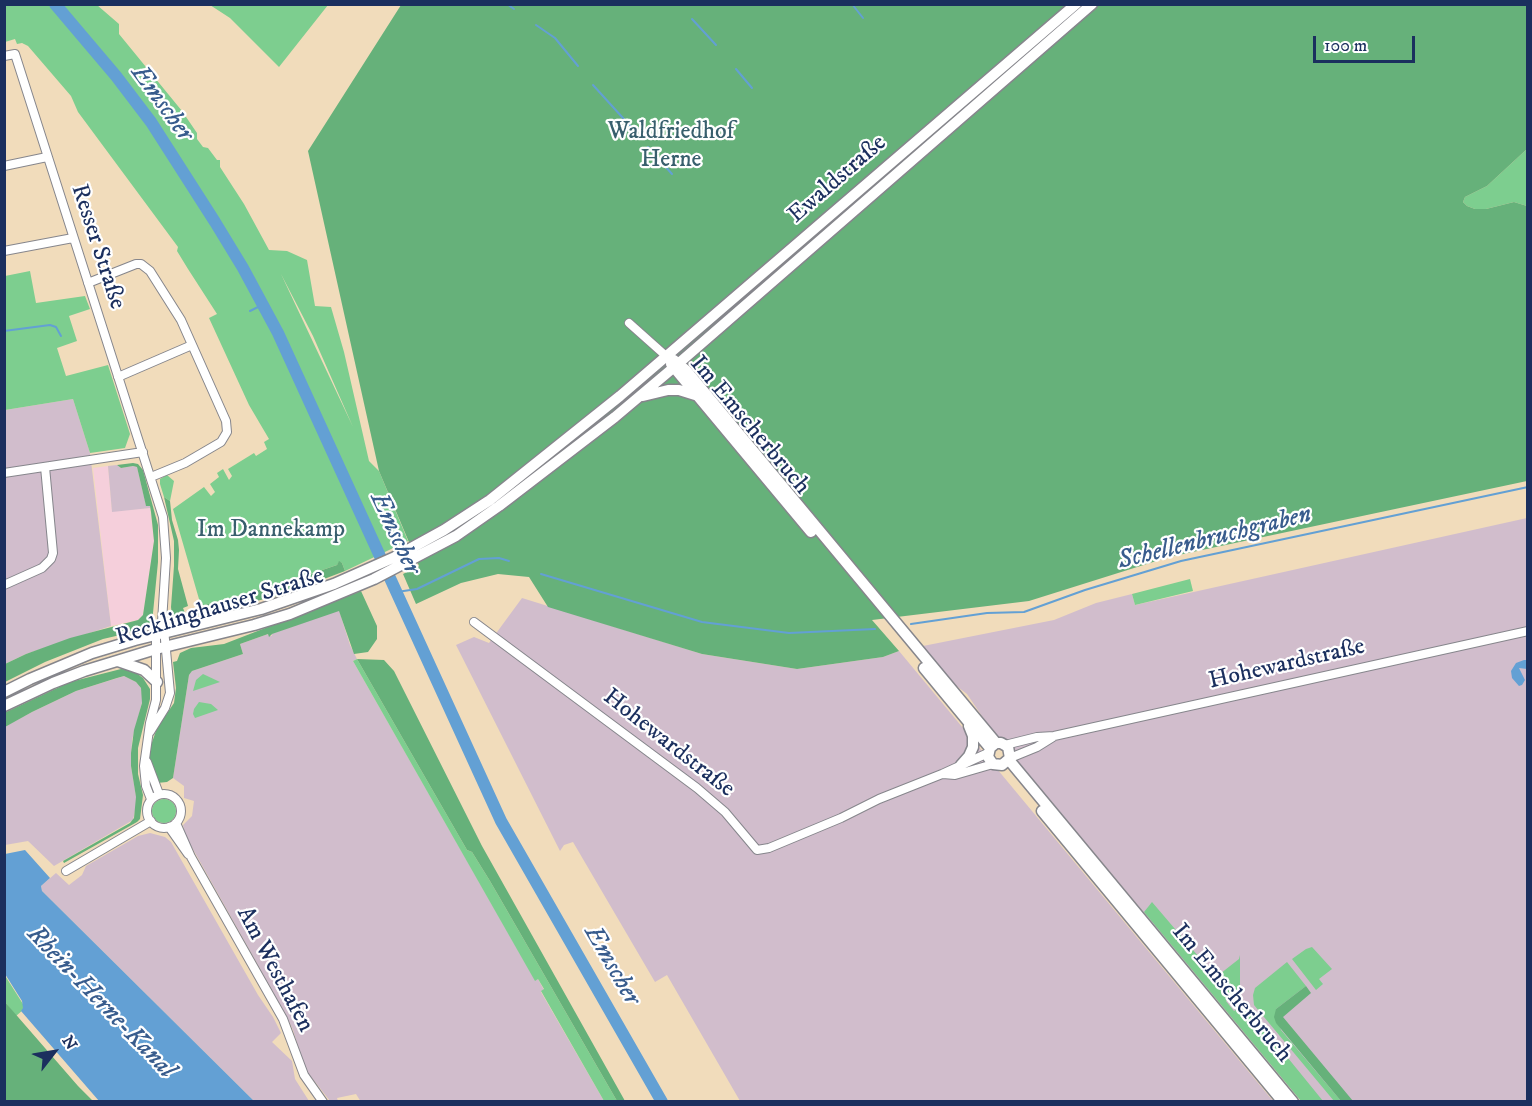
<!DOCTYPE html>
<html>
<head>
<meta charset="utf-8">
<style>
  body { margin:0 }
  #map { position:relative; width:1532px; height:1106px; overflow:hidden; background:#f1dcbb; font-family:"IM FELL DW Pica",serif }
  canvas { display:block }
  .frame { position:absolute; inset:0; border:6px solid #1b2f5e; pointer-events:none }
  .north { position:absolute; left:24px; top:1022px; width:60px; height:60px; -webkit-text-stroke:4px #fff; paint-order:stroke; rotate:59deg; font-size:16px; font-weight:700; line-height:24px; text-align:center; color:#1b2f5e }
  .north::after { content:''; display:block; margin:auto; width:21px; height:27px; background:#1b2f5e; clip-path:polygon(50% 0,100% 100%,50% 72%,0 100%) }
  .scale { position:absolute; left:1313px; top:36px; width:102px; height:27px; box-sizing:border-box; border:3px solid #1b2f5e; border-top:0; padding-left:8px; font-size:18px; line-height:21px; white-space:nowrap; color:#1b2f5e; -webkit-text-stroke:4px #fff; paint-order:stroke }
</style>
</head>
<body>
<div id="map">
<canvas width="1532" height="1106"></canvas>
<div class="frame"></div>
<div class="north">N</div>
<div class="scale">100 m</div>
</div>
<script>
const ctx = document.querySelector('canvas').getContext('2d');
ctx.lineJoin = 'round';
function fillPath(path, color) {
  ctx.fillStyle = color;
  ctx.fill(path, 'evenodd');
}
function poly(rows) {
  const path = new Path2D();
  for (const r of rows) {
    if (r.length === 3) {
      path.moveTo(r[0] + r[2], r[1]);
      path.arc(r[0], r[1], r[2], 0, 2 * Math.PI);
      continue;
    }
    path.moveTo(r[0], r[1]);
    for (let i = 2; i < r.length; i += 2) path.lineTo(r[i], r[i + 1]);
  }
  return path;
}
function strokePath(path, color, width, dash) {
  ctx.strokeStyle = color;
  ctx.lineWidth = width;
  ctx.lineCap = dash ? 'butt' : 'round';
  ctx.setLineDash(dash || []);
  ctx.stroke(path);
}
function label(font, color, halo, rows, align = 'center') {
  ctx.font = font + ' "IM FELL DW Pica",serif';
  ctx.lineWidth = 4.5;
  ctx.setLineDash([]);
  ctx.textBaseline = 'middle';
  ctx.strokeStyle = halo;
  ctx.fillStyle = color;
  for (const [text, x, y, turn = 0] of rows) {
    ctx.save();
    ctx.translate(x, y);
    ctx.rotate((+turn || 0) * Math.PI / 180);
    ctx.textAlign = isNaN(turn) ? turn : align;
    if (halo) ctx.strokeText(text, 0, 0);
    ctx.fillText(text, 0, 0);
    ctx.restore();
  }
}
const built = poly([
  [108,466,112,511,150,508,154,541,143,615,138,620,111,626,93,468]
]);
const industrial = poly([
  [73,399,90,453,111,626,26,654,5,664,5,410],
  [117,465,121,468,133,466,137,467,146,505,150,505,150,508,112,512,108,466],
  [1527,518,1527,1101,1301,1101,990,728,967,694,954,684,923,646,1054,620,1096,603,1132,594,1135,605],
  [522,598,702,654,797,669,883,657,899,651,1273,1101,740,1101,667,975,655,982,573,842,564,845,560,851,456,645,474,637,489,643],
  [339,610,350,645,357,659,353,661,535,980,538,979,544,990,541,992,604,1101,361,1102,356,1094,337,1098,338,1101,330,1101,305,1069,293,1030,286,1015,185,835,183,825,192,816,194,801,184,798,184,786,173,778,189,675,192,671,243,654,240,644,268,634,269,636,272,636,271,634],
  [124,676,136,682,141,688,143,699,132,740,131,766,137,802,133,820,54,866,28,841,5,845,4,727,32,712,76,691],
  [150,833,165,837,171,842,258,995,273,1017,281,1033,272,1042,292,1061,295,1079,309,1101,254,1101,42,891,41,886,56,873,69,885,82,875,86,866,138,836]
]);
const green = poly([
  [4,5,97,5,119,24,119,34,182,111,197,133,197,139,203,147,208,148,217,160,220,160,220,167,244,204,269,250,287,251,307,260,315,306,331,307,344,352,369,461,379,471,408,541,345,571,342,563,339,562,337,565,290,581,201,606,173,509,204,487,211,496,215,492,210,484,219,477,217,473,223,469,229,480,232,476,228,469,254,453,256,456,267,449,264,442,269,439,249,405,209,318,217,314,188,269,177,251,178,247,78,112,71,96,28,46,22,43,17,44,15,39,5,42],
  [281,274,313,336,353,427],
  [210,5,328,5,279,67,230,18],
  [1527,149,1527,206,1514,202,1486,209,1475,209,1467,206,1463,202,1465,197,1487,186],
  [30,271,36,303,85,296,90,309,69,316,77,341,57,348,66,376,108,365,130,434,125,448,90,453,73,399,5,410,5,276],
  [167,475,174,481,170,501,164,497,160,484,160,479],
  [1190,579,1193,591,1135,605,1132,594],
  [357,659,467,850,472,852,490,881,617,1101,604,1101,541,991,544,989,538,979,535,981,353,661],
  [203,674,220,682,193,691,196,680],
  [199,702,211,704,218,710,195,718,193,714,194,709],
  [164,811,12],
  [1152,902,1216,977,1239,959,1240,955,1240,990,1226,1001,1234,1011,1244,1004,1323,1101,1301,1101,1144,912],
  [1312,947,1332,969,1319,979,1323,984,1316,990,1292,959,1306,949],
  [1287,962,1306,986,1276,1009,1281,1030,1341,1101,1334,1101,1254,1005,1253,995,1255,988],
  [4,974,23,1004,23,1010,16,1016,5,1002]
]);
const forest = poly([
  [401,5,1527,5,1527,149,1487,186,1465,197,1463,202,1467,206,1475,209,1486,209,1514,202,1527,206,1527,481,1169,557,1029,601,872,620,899,651,883,657,797,669,702,654,548,607,529,577,498,574,461,583,416,604,403,574,419,566,379,471,308,151],
  [133,463,138,464,143,470,158,525,158,562,152,623,146,629,103,639,45,662,5,682,5,664,26,654,70,638,138,620,143,615,154,541,151,512,150,506,146,506,137,467,133,466,121,468,117,465],
  [164,497,170,501,172,520,178,540,179,550,178,569,188,606,183,608,185,613,201,608,201,606,290,581,337,565,339,561,342,563,345,571,285,594,183,619,175,618,172,615,171,607,174,566,174,541],
  [361,591,377,626,377,639,368,652,354,654,339,611,272,634,269,637,268,634,240,644,243,654,192,671,189,675,173,778,167,782,157,783,150,764,150,748,157,728,174,703,176,688,173,662,177,661,180,653,191,648,224,644],
  [357,659,384,660,394,671,482,846,625,1101,617,1101,490,881,472,852,467,850],
  [121,669,132,670,143,678,150,689,150,699,138,748,138,774,143,795,140,819,137,822,64,863,63,861,130,823,134,818,136,797,131,766,131,753,134,730,142,703,141,688,136,682,124,676,117,678,76,691,32,712,5,727,4,713,70,682],
  [1306,986,1311,993,1283,1017,1353,1101,1341,1101,1276,1023,1274,1017,1276,1009],
  [5,1002,78,1086,93,1101,5,1101]
]);
const water = poly([
  [1524,660,1527,660,1527,669,1519,668,1525,680,1522,685,1519,686,1512,678,1511,671,1516,663],
  [25,850,50,878,41,886,42,891,254,1101,99,1101,21,1011,23,1008,22,1001,5,974,5,854]
]);
const stream = poly([
  [507,4,514,9],
  [852,4,863,18],
  [692,19,716,45],
  [536,25,555,38,578,66],
  [736,69,752,88],
  [593,85,632,128],
  [648,147,672,174],
  [250,311,262,305],
  [4,331,50,325,56,327,61,336],
  [541,574,702,622,789,633,875,629],
  [397,592,417,589,479,559,499,558,509,561],
  [911,624,987,613,1024,612,1085,590,1181,561,1528,487]
]);
const river = poly([
  [55,4,116,76,151,122,215,222,243,268,278,333,501,821,662,1102]
]);
const minor = poly([
  [4,56,15,54,163,517,166,558,162,622,156,635,156,700,150,723,144,766,146,786,151,799],
  [4,166,47,157],
  [4,251,73,238],
  [88,283,136,264,141,264,150,271,181,320,226,421,227,432,221,442,185,463,151,477],
  [629,323,666,356],
  [118,377,192,345],
  [4,473,143,452],
  [4,585,42,568,51,559,53,553,45,467],
  [474,622,697,788,725,812,757,850,769,848,841,818,879,799,942,774,988,753],
  [150,732,165,708,170,693,164,629],
  [1005,745,1037,737,1054,736,1528,631],
  [1010,758,1037,747,1053,737],
  [147,762,159,794],
  [943,774,955,775,993,764],
  [164,811,17],
  [176,823,191,857,283,1019,304,1075,323,1102],
  [169,827,188,854],
  [66,871,151,821]
]);
const secondary = poly([
  [674,360,686,370,996,743,1001,743,1008,747,1010,758,1002,765,993,764,988,757,990,748,996,743],
  [671,364,811,532],
  [643,396,668,390,679,390,695,395],
  [118,661,144,670,157,682],
  [924,668,990,748],
  [4,692,30,679,92,653,135,640,261,609,334,584,395,557,444,530,490,500,620,396,1076,4],
  [4,706,53,683,84,671,156,649,254,625,290,614,374,579,456,536,499,506,615,417,679,363,1092,4],
  [1009,760,1293,1102],
  [961,765,969,756,973,747,973,736,969,726],
  [1042,811,1283,1102]
]);
const parkNames = [
  ["Waldfriedhof",671,133],
  ["Herne",671,161],
  ["Im Dannekamp",271,531]
];
const streetNames = [
  ["Ewaldstraße",838,180,-41],
  ["Resser Straße",97,247,72],
  ["Im Emscherbruch",749,426,50],
  ["Recklinghauser Straße",220,608,-17],
  ["Hohewardstraße",1287,665,-13],
  ["Hohewardstraße",668,744,38],
  ["Am Westhafen",274,970,62],
  ["Im Emscherbruch",1231,994,50]
];
const waterNames = [
  ["Emscher",161,104,54],
  ["Emscher",394,534,65],
  ["Schellenbruchgraben",1215,539,-14],
  ["Emscher",611,966,60],
  ["Rhein-Herne-Kanal",100,1003,46]
];
fillPath(built, '#f5cfdb');
fillPath(industrial, '#d1bdcc');
fillPath(green, '#7dce8f');
fillPath(forest, '#66b17a');
fillPath(water, '#63a0d4');
strokePath(stream, '#63a0d4', 2);
strokePath(river, '#63a0d4', 12);
strokePath(minor, '#86868c', 10);
strokePath(secondary, '#86868c', 13);
strokePath(minor, '#fff', 8);
strokePath(secondary, '#fff', 10);
label('24px', '#385f6d', '#fff', parkNames);
label('24px', '#1b2f5e', '#fff', streetNames);
label('italic 26px', '#385c8d', '#fff', waterNames);
</script>
</body>
</html>
